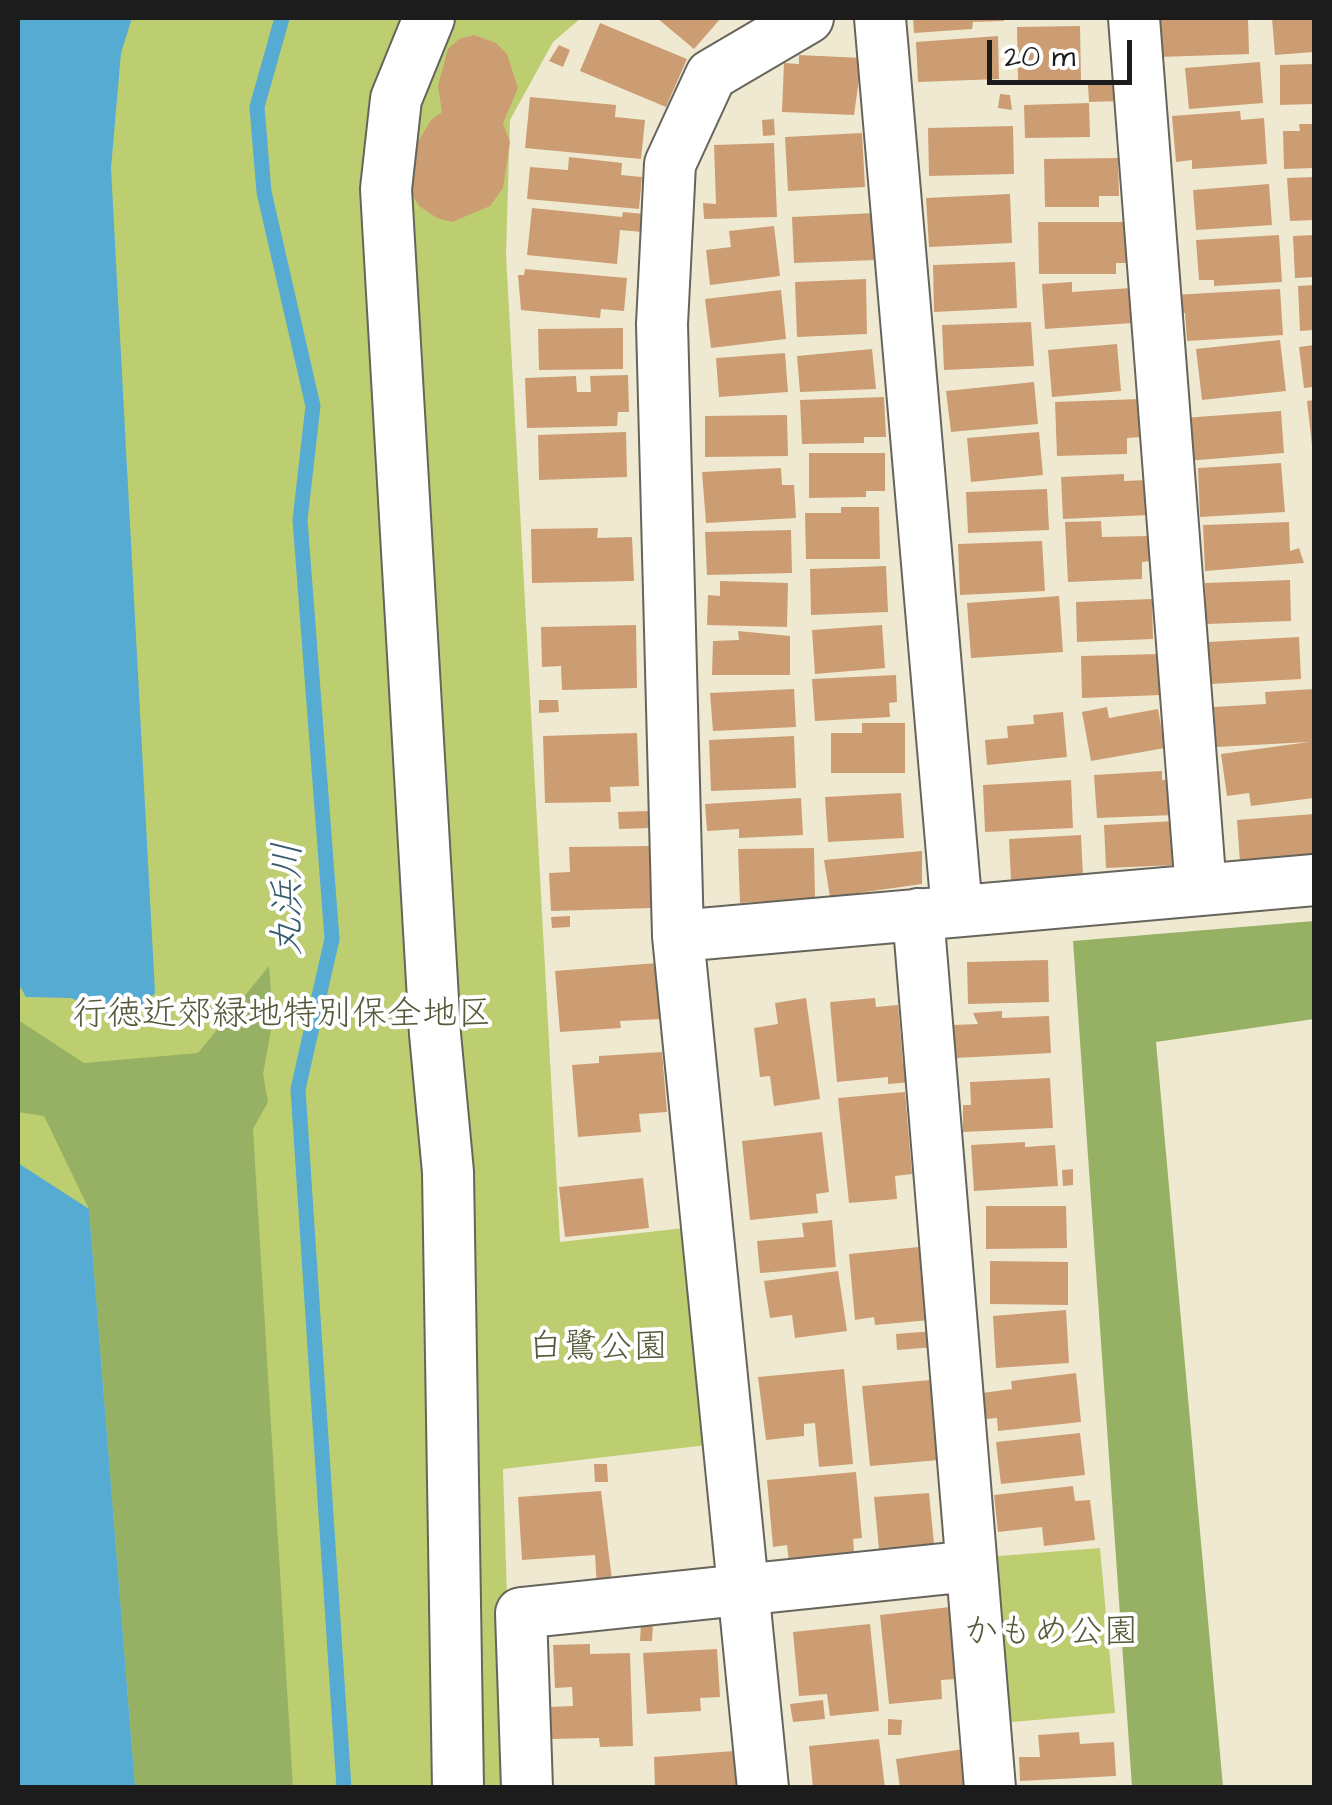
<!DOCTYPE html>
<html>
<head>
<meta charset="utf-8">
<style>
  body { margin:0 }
  #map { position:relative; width:1332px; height:1805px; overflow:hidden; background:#f0e9d1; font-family:"Architects Daughter",sans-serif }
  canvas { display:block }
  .frame { position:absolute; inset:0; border:20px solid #1c1c1c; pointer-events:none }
  .scale { position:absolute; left:987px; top:40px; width:145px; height:45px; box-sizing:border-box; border:5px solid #1c1c1c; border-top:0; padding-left:12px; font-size:30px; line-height:35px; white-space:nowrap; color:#1c1c1c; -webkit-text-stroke:8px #fff; paint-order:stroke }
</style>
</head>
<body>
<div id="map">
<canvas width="1332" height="1805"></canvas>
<div class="frame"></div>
<div class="scale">20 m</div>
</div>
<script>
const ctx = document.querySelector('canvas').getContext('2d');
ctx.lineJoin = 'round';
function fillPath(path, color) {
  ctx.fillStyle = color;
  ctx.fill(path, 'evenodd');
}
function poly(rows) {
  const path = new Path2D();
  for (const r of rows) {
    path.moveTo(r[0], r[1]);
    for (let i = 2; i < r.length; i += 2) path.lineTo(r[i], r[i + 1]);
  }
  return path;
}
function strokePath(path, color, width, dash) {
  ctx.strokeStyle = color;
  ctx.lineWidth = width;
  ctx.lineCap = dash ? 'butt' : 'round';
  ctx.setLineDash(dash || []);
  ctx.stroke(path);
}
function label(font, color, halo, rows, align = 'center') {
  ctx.font = font + ' "Architects Daughter","Klee One",sans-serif';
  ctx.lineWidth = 8;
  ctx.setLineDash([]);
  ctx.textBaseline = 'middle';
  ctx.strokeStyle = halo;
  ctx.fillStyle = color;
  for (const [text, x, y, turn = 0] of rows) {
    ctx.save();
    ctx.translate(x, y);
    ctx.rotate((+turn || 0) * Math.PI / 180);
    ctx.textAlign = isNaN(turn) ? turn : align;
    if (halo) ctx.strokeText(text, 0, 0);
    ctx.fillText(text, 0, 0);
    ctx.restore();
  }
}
const green = poly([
  [18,18,581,18,553,42,510,120,506,254,560,1242,684,1228,707,1445,503,1469,513,1787,18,1787],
  [1100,1548,1115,1713,1001,1723,986,1557]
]);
const forest = poly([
  [1314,921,1314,1019,1156,1042,1223,1787,1132,1787,1073,941],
  [269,966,273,1019,263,1074,268,1102,253,1129,293,1787,135,1787,89,1209,44,1116,18,1112,18,1020,84,1063,198,1053]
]);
const water = poly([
  [18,18,132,18,121,53,111,168,155,993,126,1022,71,998,26,997,18,983],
  [18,1163,89,1209,135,1787,18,1787]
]);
const stream = poly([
  [282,18,257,107,264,192,313,406,300,520,332,939,298,1089,344,1788]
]);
const building = poly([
  [657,18,721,18,694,49],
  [913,18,1004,18,1004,21,973,22,972,29,914,33],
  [1158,18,1248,18,1249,54,1159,57],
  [1272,18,1314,18,1314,52,1275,55],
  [600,23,687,59,666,107,580,71],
  [1080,26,1081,81,1018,82,1017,27],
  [474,35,496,43,507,54,518,88,503,123,510,142,503,188,490,206,452,222,437,218,419,206,410,191,416,145,431,120,442,112,438,86,448,49,459,39],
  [998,36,999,79,918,82,916,42],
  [559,45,570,50,563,67,549,61],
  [799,55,862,58,854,115,782,112,784,63,799,64],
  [1260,62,1263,103,1189,109,1185,68],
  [1314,64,1314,104,1280,105,1280,65],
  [1120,84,1121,101,1089,102,1088,85],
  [1000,94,1010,95,1012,110,998,108],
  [530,97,616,105,615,117,645,120,641,159,525,148],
  [1089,103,1090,137,1025,138,1024,105],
  [1240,111,1241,120,1264,118,1267,164,1192,169,1192,160,1176,162,1172,116],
  [774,119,775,135,763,136,762,120],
  [1299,124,1314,124,1314,168,1284,169,1283,131,1300,131],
  [1013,126,1014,174,929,176,928,128],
  [862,133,865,187,788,191,785,137],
  [774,143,777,217,704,219,703,203,716,204,714,145],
  [569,157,622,163,621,175,642,177,639,209,527,199,530,167,568,170],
  [1118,158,1119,196,1099,196,1099,207,1045,207,1044,159],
  [1314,177,1314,220,1290,221,1287,178],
  [1269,184,1272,225,1196,230,1193,190],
  [1010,194,1012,243,929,247,926,198],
  [532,208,622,217,623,212,644,214,642,232,620,230,617,264,527,255],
  [875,213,877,260,794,263,792,217],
  [1038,222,1126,222,1126,263,1116,263,1116,274,1039,274],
  [774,226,780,276,710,285,706,250,731,247,729,231],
  [1279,235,1282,282,1214,286,1214,280,1199,280,1196,240],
  [1314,235,1314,277,1295,278,1293,236],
  [1015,262,1017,308,934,312,933,265],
  [525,269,627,278,624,311,601,309,600,318,521,310,518,275,524,275],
  [866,279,867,334,797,337,795,282],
  [1072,282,1072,292,1131,288,1133,323,1045,329,1042,284],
  [1314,285,1314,330,1300,331,1298,286],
  [1280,289,1283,335,1187,341,1185,313,1174,314,1173,295],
  [781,290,786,339,711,348,705,299],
  [1031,322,1034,366,944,370,942,325],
  [623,328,623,369,539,370,538,329],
  [1280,340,1286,391,1202,400,1196,349],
  [1117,344,1121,391,1052,397,1048,350],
  [1314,345,1314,387,1304,388,1299,347],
  [872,349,876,389,800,392,797,356],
  [785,353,788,392,719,397,716,358],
  [628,375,629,412,618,412,617,426,527,428,525,378,576,376,577,392,591,392,590,376],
  [1034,382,1038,424,951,432,946,391],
  [884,397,886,437,864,437,864,443,802,444,800,400],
  [1141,399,1142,437,1127,438,1127,454,1057,456,1055,402],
  [1314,400,1314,445,1312,445,1307,401],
  [1281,411,1284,453,1187,461,1183,418],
  [787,415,788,456,705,457,705,416],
  [626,432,627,477,539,480,538,435],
  [1039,432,1043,475,971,482,967,438],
  [809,453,885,453,885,491,866,491,866,497,809,498],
  [1281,463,1285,512,1200,517,1198,468],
  [781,468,782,485,794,485,796,518,706,523,702,472],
  [1124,474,1124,481,1147,480,1149,515,1063,519,1061,477],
  [1047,489,1049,530,968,533,966,492],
  [841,507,879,507,880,559,806,559,805,513,841,513],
  [1101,521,1102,537,1149,536,1150,561,1142,562,1142,579,1068,582,1065,522],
  [1289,522,1290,551,1299,548,1304,563,1205,571,1203,525],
  [598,528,597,538,632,537,634,581,532,583,531,529],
  [791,530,792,573,707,575,705,532],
  [1042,541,1045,591,960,595,958,544],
  [886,566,888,612,811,615,810,569],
  [1290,580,1291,621,1206,624,1205,583],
  [720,581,788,583,787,627,707,625,708,595,720,596],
  [1059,596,1063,652,971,658,967,603],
  [1152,599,1153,639,1077,642,1076,602],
  [636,625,637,688,562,690,561,666,542,667,541,627],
  [882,625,885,668,815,674,812,630],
  [738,631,790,636,790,675,712,675,713,641,739,640],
  [1299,637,1301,679,1210,684,1208,642],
  [1160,654,1161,695,1082,698,1081,656],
  [896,675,897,702,889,703,890,717,815,721,812,679],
  [794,689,796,727,713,731,710,693],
  [1314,689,1314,798,1251,806,1249,793,1227,796,1221,754,1309,742,1216,747,1214,707,1266,704,1265,692],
  [539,700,558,700,559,712,539,713],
  [1107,707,1109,718,1158,709,1165,748,1091,761,1082,712],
  [1063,712,1067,757,987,765,985,740,1008,738,1007,726,1034,724,1033,715],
  [862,723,905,723,905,773,831,773,831,733,862,733],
  [637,733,639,786,610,787,611,802,545,803,543,736],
  [794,736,796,788,711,791,709,740],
  [1162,771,1162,780,1172,779,1174,815,1097,818,1094,775],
  [1071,780,1073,828,985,832,983,785],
  [901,793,904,838,828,842,825,797],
  [801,798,803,835,739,838,739,829,707,831,705,804],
  [648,811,649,828,619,829,618,812],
  [1314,814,1314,856,1240,862,1237,820],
  [1174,821,1176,865,1106,868,1104,825],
  [1081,835,1083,877,1011,880,1009,839],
  [650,846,652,908,551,911,549,873,570,872,569,847],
  [814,848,815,898,740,903,738,849],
  [922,851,922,884,830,897,824,860],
  [570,916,570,927,552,928,551,917],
  [1048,960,1049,1002,968,1004,967,962],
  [657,963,661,1019,620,1021,621,1028,560,1032,555,971],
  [806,998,820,1099,774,1106,770,1076,760,1077,754,1028,778,1024,775,1003],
  [875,998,876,1007,898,1005,903,1064,911,1063,913,1082,888,1084,888,1077,837,1082,830,1002],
  [1002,1011,1002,1018,1049,1016,1051,1053,956,1058,954,1025,978,1024,973,1013],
  [662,1052,667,1112,639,1114,641,1132,578,1137,572,1065,599,1063,599,1056],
  [1050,1078,1053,1128,963,1132,963,1105,971,1105,970,1082],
  [905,1092,912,1174,895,1176,897,1199,849,1203,838,1098],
  [822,1132,829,1192,816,1194,818,1213,750,1220,742,1141],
  [1025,1142,1025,1147,1055,1145,1058,1186,974,1191,971,1145],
  [1073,1169,1073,1185,1063,1186,1062,1170],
  [643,1178,649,1228,565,1237,559,1187],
  [986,1206,1066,1206,1067,1248,986,1249],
  [832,1220,836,1267,760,1273,757,1241,804,1237,802,1223],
  [919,1247,930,1320,875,1325,874,1317,855,1320,849,1254],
  [990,1261,1068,1262,1068,1305,990,1304],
  [838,1271,847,1331,795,1338,792,1315,770,1318,764,1281],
  [1066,1310,1069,1363,996,1368,993,1316],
  [933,1331,935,1347,897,1350,896,1334],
  [844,1369,853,1464,819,1467,815,1423,804,1424,804,1436,766,1440,758,1377],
  [1076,1373,1081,1422,998,1431,997,1418,985,1419,982,1393,1012,1389,1011,1381],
  [931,1380,939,1460,870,1466,862,1386],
  [1080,1433,1085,1475,1001,1484,996,1442],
  [594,1464,607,1464,608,1482,595,1482],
  [856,1472,862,1538,853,1539,855,1564,790,1570,787,1545,773,1547,767,1480],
  [1073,1486,1075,1501,1090,1500,1095,1540,1044,1546,1042,1527,998,1532,994,1495],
  [601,1491,613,1588,597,1589,595,1555,522,1560,518,1497],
  [929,1493,935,1554,880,1559,874,1497],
  [950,1607,957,1679,941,1680,942,1699,889,1704,880,1615],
  [641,1623,653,1624,652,1641,640,1641],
  [870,1624,879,1711,830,1716,827,1694,799,1696,793,1632],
  [590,1644,590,1654,630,1653,633,1746,600,1747,599,1738,550,1739,549,1707,573,1706,572,1687,555,1688,553,1645],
  [717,1649,720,1697,700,1698,701,1711,647,1714,643,1653],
  [823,1700,825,1719,793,1722,790,1704],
  [888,1719,902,1720,901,1735,888,1735],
  [1079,1732,1080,1744,1114,1742,1116,1776,1020,1781,1019,1757,1040,1757,1038,1735],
  [879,1739,885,1788,813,1788,809,1746],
  [964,1749,970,1788,900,1788,896,1759],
  [734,1751,737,1788,655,1788,654,1757]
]);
const street = poly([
  [429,18,396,99,386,189,435,1034,448,1172,458,1788],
  [880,18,957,911],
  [1134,18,1201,890],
  [918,914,990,1788],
  [678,936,1314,880],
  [527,1788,521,1613,971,1566],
  [763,1788,678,936,662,324,670,164,711,75,808,18]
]);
const parkNames = [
  ["行徳近郊緑地特別保全地区",282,1017],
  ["白鷺公園",598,1350],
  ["かもめ公園",1051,1635]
];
const waterNames = [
  ["丸浜川",291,899,-90]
];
fillPath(green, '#bdce71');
fillPath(forest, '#96b163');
fillPath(water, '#56abd2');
strokePath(stream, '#56abd2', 15);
fillPath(building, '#cc9d72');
strokePath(street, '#66645b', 54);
strokePath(street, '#fff', 50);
label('35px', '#545a3a', '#fff', parkNames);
label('italic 38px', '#365c6e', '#fff', waterNames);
</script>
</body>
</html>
